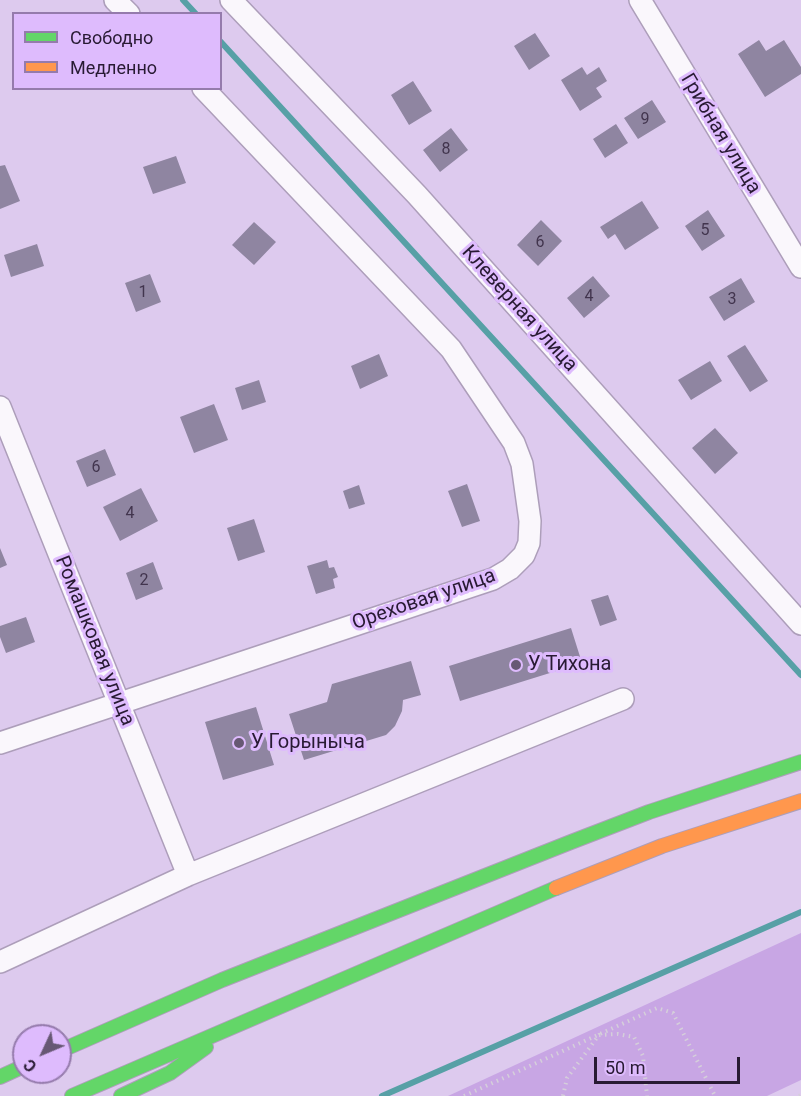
<!DOCTYPE html>
<html>
<head>
<meta charset="utf-8">
<style>
  body { margin:0 }
  #map { position:relative; width:801px; height:1096px; overflow:hidden; background:#ddcaee; font-family:Roboto,sans-serif }
  canvas { display:block }
  .legend { position:absolute; left:12px; top:12px; width:210px; height:78px; box-sizing:border-box; background:#debbfd; border:2px solid #957bac; margin:0; padding:8px 10px; list-style:none; font-size:18px; color:#281a33 }
  .legend li { display:flex; align-items:center; gap:12px; height:30px }
  .legend b { width:30px; border:2px solid #957bac }
  .north { position:absolute; left:12px; top:1024px; width:60px; height:60px; box-sizing:border-box; background:#debbfd; border:2px solid #957bac; border-radius:50%; rotate:226deg; font-size:16px; font-weight:700; line-height:24px; text-align:center; color:#281a33 }
  .north::after { content:''; display:block; margin:auto; width:21px; height:27px; background:#675874; clip-path:polygon(50% 0,100% 100%,50% 72%,0 100%) }
  .scale { position:absolute; left:594px; top:1057px; width:146px; height:27px; box-sizing:border-box; border:3px solid #281a33; border-top:0; padding-left:8px; font-size:18px; line-height:21px; white-space:nowrap; color:#281a33; -webkit-text-stroke:4px #debbfd; paint-order:stroke }
</style>
</head>
<body>
<div id="map">
<canvas width="801" height="1096"></canvas>
<ul class="legend">
<li><b style="height:8px;background:#63d668"></b>Свободно</li>
<li><b style="height:8px;background:#ff974d"></b>Медленно</li>
</ul>
<div class="north">С</div>
<div class="scale">50 m</div>
</div>
<script>
const ctx = document.querySelector('canvas').getContext('2d');
ctx.lineJoin = 'round';
function fillPath(path, color) {
  ctx.fillStyle = color;
  ctx.fill(path, 'evenodd');
}
function poly(rows) {
  const path = new Path2D();
  for (const r of rows) {
    path.moveTo(r[0], r[1]);
    for (let i = 2; i < r.length; i += 2) path.lineTo(r[i], r[i + 1]);
  }
  return path;
}
function strokePath(path, color, width, dash) {
  ctx.strokeStyle = color;
  ctx.lineWidth = width;
  ctx.lineCap = dash ? 'butt' : 'round';
  ctx.setLineDash(dash || []);
  ctx.stroke(path);
}
function label(font, color, halo, rows, align = 'center') {
  ctx.font = font + ' Roboto,sans-serif';
  ctx.lineWidth = 6;
  ctx.setLineDash([]);
  ctx.textBaseline = 'middle';
  ctx.strokeStyle = halo;
  ctx.fillStyle = color;
  for (const [text, x, y, turn = 0] of rows) {
    ctx.save();
    ctx.translate(x, y);
    ctx.rotate((+turn || 0) * Math.PI / 180);
    ctx.textAlign = isNaN(turn) ? turn : align;
    if (halo) ctx.strokeText(text, 0, 0);
    ctx.fillText(text, 0, 0);
    ctx.restore();
  }
}
const green = poly([
  [801,933,801,1080,767,1096,448,1096]
]);
const stream = poly([
  [183,0,196,14],
  [220,41,801,675],
  [382,1096,801,912]
]);
const building = poly([
  [535,33,550,56,529,70,514,46],
  [759,40,766,51,784,40,801,67,801,74,765,97,738,54],
  [582,67,587,75,599,67,607,81,596,88,602,97,580,111,561,80],
  [413,81,432,111,409,125,391,95],
  [652,100,666,122,638,139,624,118],
  [616,124,628,143,605,158,593,139],
  [451,128,468,150,440,172,423,150],
  [176,156,186,183,153,194,143,167],
  [5,165,20,201,0,209,0,166],
  [642,201,659,228,625,250,615,234,608,239,600,227],
  [708,210,725,236,702,251,685,226],
  [541,220,562,241,538,266,517,245],
  [254,222,276,242,254,265,232,245],
  [37,244,44,266,11,277,4,255],
  [150,274,161,302,136,312,125,283],
  [593,276,610,296,584,318,567,298],
  [741,278,755,302,724,321,709,297],
  [745,345,768,381,750,392,727,356],
  [379,354,388,376,360,389,351,366],
  [710,361,722,381,691,400,678,380],
  [259,380,266,402,242,410,235,388],
  [214,404,228,440,194,453,180,417],
  [715,428,738,453,715,474,692,448],
  [105,449,116,475,87,487,76,461],
  [467,484,480,521,462,527,448,491],
  [359,485,365,504,349,509,343,491],
  [141,488,158,521,120,541,103,507],
  [254,519,265,552,238,561,227,528],
  [0,548,7,565,0,568],
  [327,560,329,568,334,567,338,577,333,579,335,588,316,594,307,566],
  [153,562,163,589,136,600,126,573],
  [608,595,617,620,600,626,591,600],
  [26,617,35,642,6,653,0,637,0,626],
  [571,628,582,663,460,701,449,666],
  [411,661,421,695,403,700,402,711,395,726,386,735,304,760,289,714,327,702,332,684],
  [256,707,274,765,223,780,205,722]
]);
const path = poly([
  [464,1096,657,1008,673,1013,715,1096],
  [563,1096,567,1078,599,1035,618,1034,634,1037,643,1056,647,1096],
  [799,1096,801,1095]
]);
const street = poly([
  [115,0,129,14],
  [231,0,417,195,801,624],
  [640,0,801,267],
  [0,407,188,875],
  [0,743,493,579,510,569,524,555,529,543,530,521,522,464,514,443,451,349,203,88],
  [0,962,188,875,623,699]
]);
const fast = poly([
  [60,1051,222,980,571,842,649,812,801,762],
  [0,1077,24,1066],
  [72,1096,556,888],
  [121,1096,170,1073,206,1047]
]);
const slow = poly([
  [556,888,662,846,801,801]
]);
const markers = [
  [516,665,6,"#675874"],
  [239,743,6,"#675874"]
];
const numberNames = [
  ["9",645,120],
  ["8",446,150],
  ["5",705,231],
  ["6",540,243],
  ["1",143,293],
  ["4",589,297],
  ["3",732,300],
  ["6",96,468],
  ["4",130,514],
  ["2",144,581]
];
const streetNames = [
  ["Грибная улица",720,134,59],
  ["Клеверная улица",519,309,48],
  ["Ореховая улица",424,600,-19],
  ["Ромашковая улица",94,641,68]
];
const poiNames = [
  ["У Тихона",528,665],
  ["У Горыныча",251,743]
];
fillPath(green, '#c8a6e4');
strokePath(stream, '#57a0a6', 6);
fillPath(building, '#8f85a1');
strokePath(street, '#ad9eba', 24);
strokePath(fast, '#ad9eba', 16);
strokePath(slow, '#ad9eba', 16);
strokePath(path, '#d5cfda', 4, [1.5, 4.5]);
strokePath(street, '#faf7fc', 21);
strokePath(fast, '#63d668', 14);
strokePath(slow, '#ff974d', 14);
for (const [x, y, r, color] of markers) {
  const dot = new Path2D();
  dot.arc(x, y, r, 0, 2 * Math.PI);
  ctx.fillStyle = color;
  ctx.fill(dot);
  strokePath(dot, '#debbfd', 2);
}
label('16px', '#42354e', null, numberNames);
label('20px', '#281a33', '#debbfd', streetNames);
label('20px', '#281a33', '#debbfd', poiNames, 'left');
</script>
</body>
</html>
